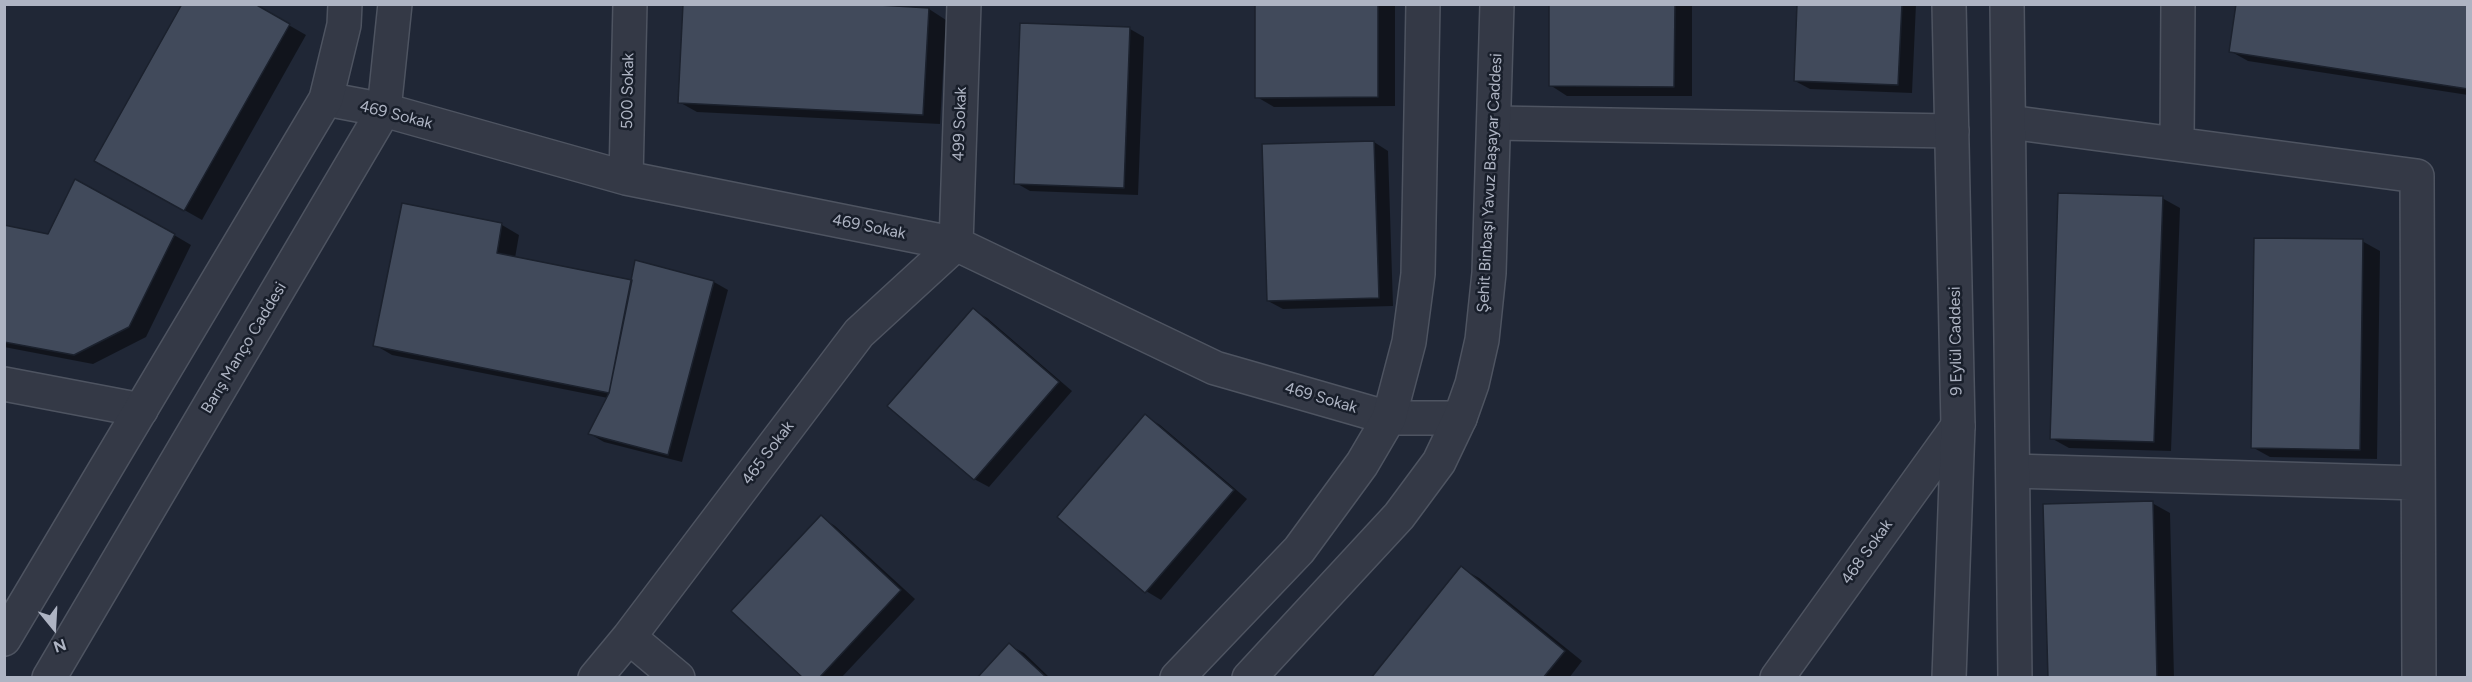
<!DOCTYPE html>
<html>
<head>
<meta charset="utf-8">
<style>
  body { margin:0 }
  #map { position:relative; width:2472px; height:682px; overflow:hidden; background:#202736; font-family:Figtree,sans-serif }
  canvas { display:block }
  .frame { position:absolute; inset:0; border:6px solid #aeb4c3; pointer-events:none }
  .north { position:absolute; left:24px; top:598px; width:60px; height:60px; -webkit-text-stroke:4px #191f2b; paint-order:stroke; rotate:162deg; font-size:16px; font-weight:700; line-height:24px; text-align:center; color:#aeb4c3 }
  .north::after { content:''; display:block; margin:auto; width:21px; height:27px; background:#aeb4c3; clip-path:polygon(50% 0,100% 100%,50% 72%,0 100%) }
</style>
</head>
<body>
<div id="map">
<canvas width="2472" height="682"></canvas>
<div class="frame"></div>
<div class="north">N</div>
</div>
<script>
const ctx = document.querySelector('canvas').getContext('2d');
ctx.lineJoin = 'round';
function fillPath(path, color) {
  ctx.fillStyle = color;
  ctx.fill(path, 'evenodd');
}
function poly(rows) {
  const path = new Path2D();
  for (const r of rows) {
    path.moveTo(r[0], r[1]);
    for (let i = 2; i < r.length; i += 2) path.lineTo(r[i], r[i + 1]);
  }
  return path;
}
function strokePath(path, color, width, dash) {
  ctx.strokeStyle = color;
  ctx.lineWidth = width;
  ctx.lineCap = dash ? 'butt' : 'round';
  ctx.setLineDash(dash || []);
  ctx.stroke(path);
}
function label(font, color, halo, rows, align = 'center') {
  ctx.font = font + ' Figtree,sans-serif';
  ctx.lineWidth = 5;
  ctx.setLineDash([]);
  ctx.textBaseline = 'middle';
  ctx.strokeStyle = halo;
  ctx.fillStyle = color;
  for (const [text, x, y, turn = 0] of rows) {
    ctx.save();
    ctx.translate(x, y);
    ctx.rotate((+turn || 0) * Math.PI / 180);
    ctx.textAlign = isNaN(turn) ? turn : align;
    if (halo) ctx.strokeText(text, 0, 0);
    ctx.fillText(text, 0, 0);
    ctx.restore();
  }
}
const shadow = poly([
  [252,4,306,35,202,220,96,160],
  [1257,4,1395,4,1395,106,1274,107,1257,97],
  [1551,4,1692,4,1692,96,1567,96,1550,85],
  [1799,4,1916,4,1912,93,1810,89,1795,81],
  [2468,4,2468,95,2248,61,2230,51],
  [929,9,946,20,940,124,697,112,679,102],
  [1130,29,1144,37,1138,195,1030,191,1016,183],
  [1374,142,1388,151,1393,306,1283,309,1268,301],
  [2162,198,2180,208,2171,451,2069,448,2051,438],
  [403,205,502,225,519,235,515,258,632,282,636,262,714,282,728,290,682,462,604,442,590,434,608,398,392,355,375,345],
  [4,226,49,236,174,235,191,245,146,337,93,364,4,347],
  [2362,241,2380,251,2377,459,2270,457,2252,447],
  [973,310,987,318,1072,391,989,487,974,479],
  [1145,416,1160,425,1247,499,1161,600,1146,591],
  [2152,503,2170,513,2174,678,2049,678],
  [821,517,835,526,915,599,841,678,805,678],
  [1461,568,1479,578,1582,661,1569,678,1372,678],
  [1009,645,1024,653,1050,678,979,678]
]);
const building = poly([
  [182,4,255,4,290,24,184,211,94,161,182,4],
  [683,4,862,4,929,8,923,115,678,103,683,4],
  [1255,4,1378,4,1378,97,1255,98,1255,4],
  [1549,4,1675,4,1674,87,1549,86,1549,4],
  [1797,4,1902,4,1898,85,1794,81,1797,4],
  [2236,4,2468,4,2468,89,2229,52,2236,4],
  [1020,23,1130,27,1124,188,1014,184,1020,23],
  [1374,141,1379,298,1267,301,1262,144,1374,141],
  [75,179,175,234,129,327,74,355,4,342,4,225,48,234,75,179],
  [2058,193,2163,196,2154,442,2050,439,2058,193],
  [402,203,502,223,497,253,632,280,609,393,373,346,402,203],
  [2254,238,2363,239,2360,450,2251,448,2254,238],
  [635,260,714,281,668,455,588,434,609,393,635,260],
  [973,308,1059,382,974,480,887,406,973,308],
  [1145,414,1234,490,1145,593,1057,517,1145,414],
  [2153,501,2157,678,2048,678,2043,504,2153,501],
  [821,515,901,590,819,678,803,678,731,611,821,515],
  [1461,566,1565,651,1543,678,1371,678,1461,566],
  [1009,643,1047,678,977,678,1009,643]
]);
const minor = poly([
  [326,99,384,110,626,178,956,244,1215,368,1389,418,1460,418],
  [2009,122,2417,176,2419,678],
  [1495,123,1952,131],
  [2177,144,2178,4],
  [626,178,630,4],
  [4,384,141,410],
  [2013,471,2418,483],
  [629,637,678,678],
  [595,678,629,637,859,333,956,244,964,4],
  [1777,678,1958,426]
]);
const tertiary = poly([
  [2007,4,2015,678],
  [4,639,326,99,344,25,345,4],
  [49,678,384,110,395,4],
  [1177,678,1299,550,1362,464,1389,418,1409,342,1418,274,1423,4],
  [1249,678,1399,516,1439,462,1460,418,1472,384,1482,340,1489,273,1497,4],
  [1949,678,1958,426,1949,4]
]);
const streetNames = [
  ["500 Sokak",628,91,-89],
  ["469 Sokak",396,115,14],
  ["499 Sokak",960,124,-88],
  ["Şehit Binbaşı Yavuz Başayar Caddesi",1490,183,-87],
  ["469 Sokak",869,227,11],
  ["9 Eylül Caddesi",1956,341,-91],
  ["Barış Manço Caddesi",244,348,-59],
  ["469 Sokak",1321,398,16],
  ["465 Sokak",768,453,-53],
  ["468 Sokak",1867,552,-54]
];
fillPath(shadow, '#0007');
fillPath(building, '#414a5b');
strokePath(building, '#1b212d', 1.5);
strokePath(minor, '#4e5461', 36);
strokePath(tertiary, '#4e5461', 36);
strokePath(minor, '#343946', 33);
strokePath(tertiary, '#343946', 33);
label('16px', '#aeb4c3', '#191f2b', streetNames);
</script>
</body>
</html>
